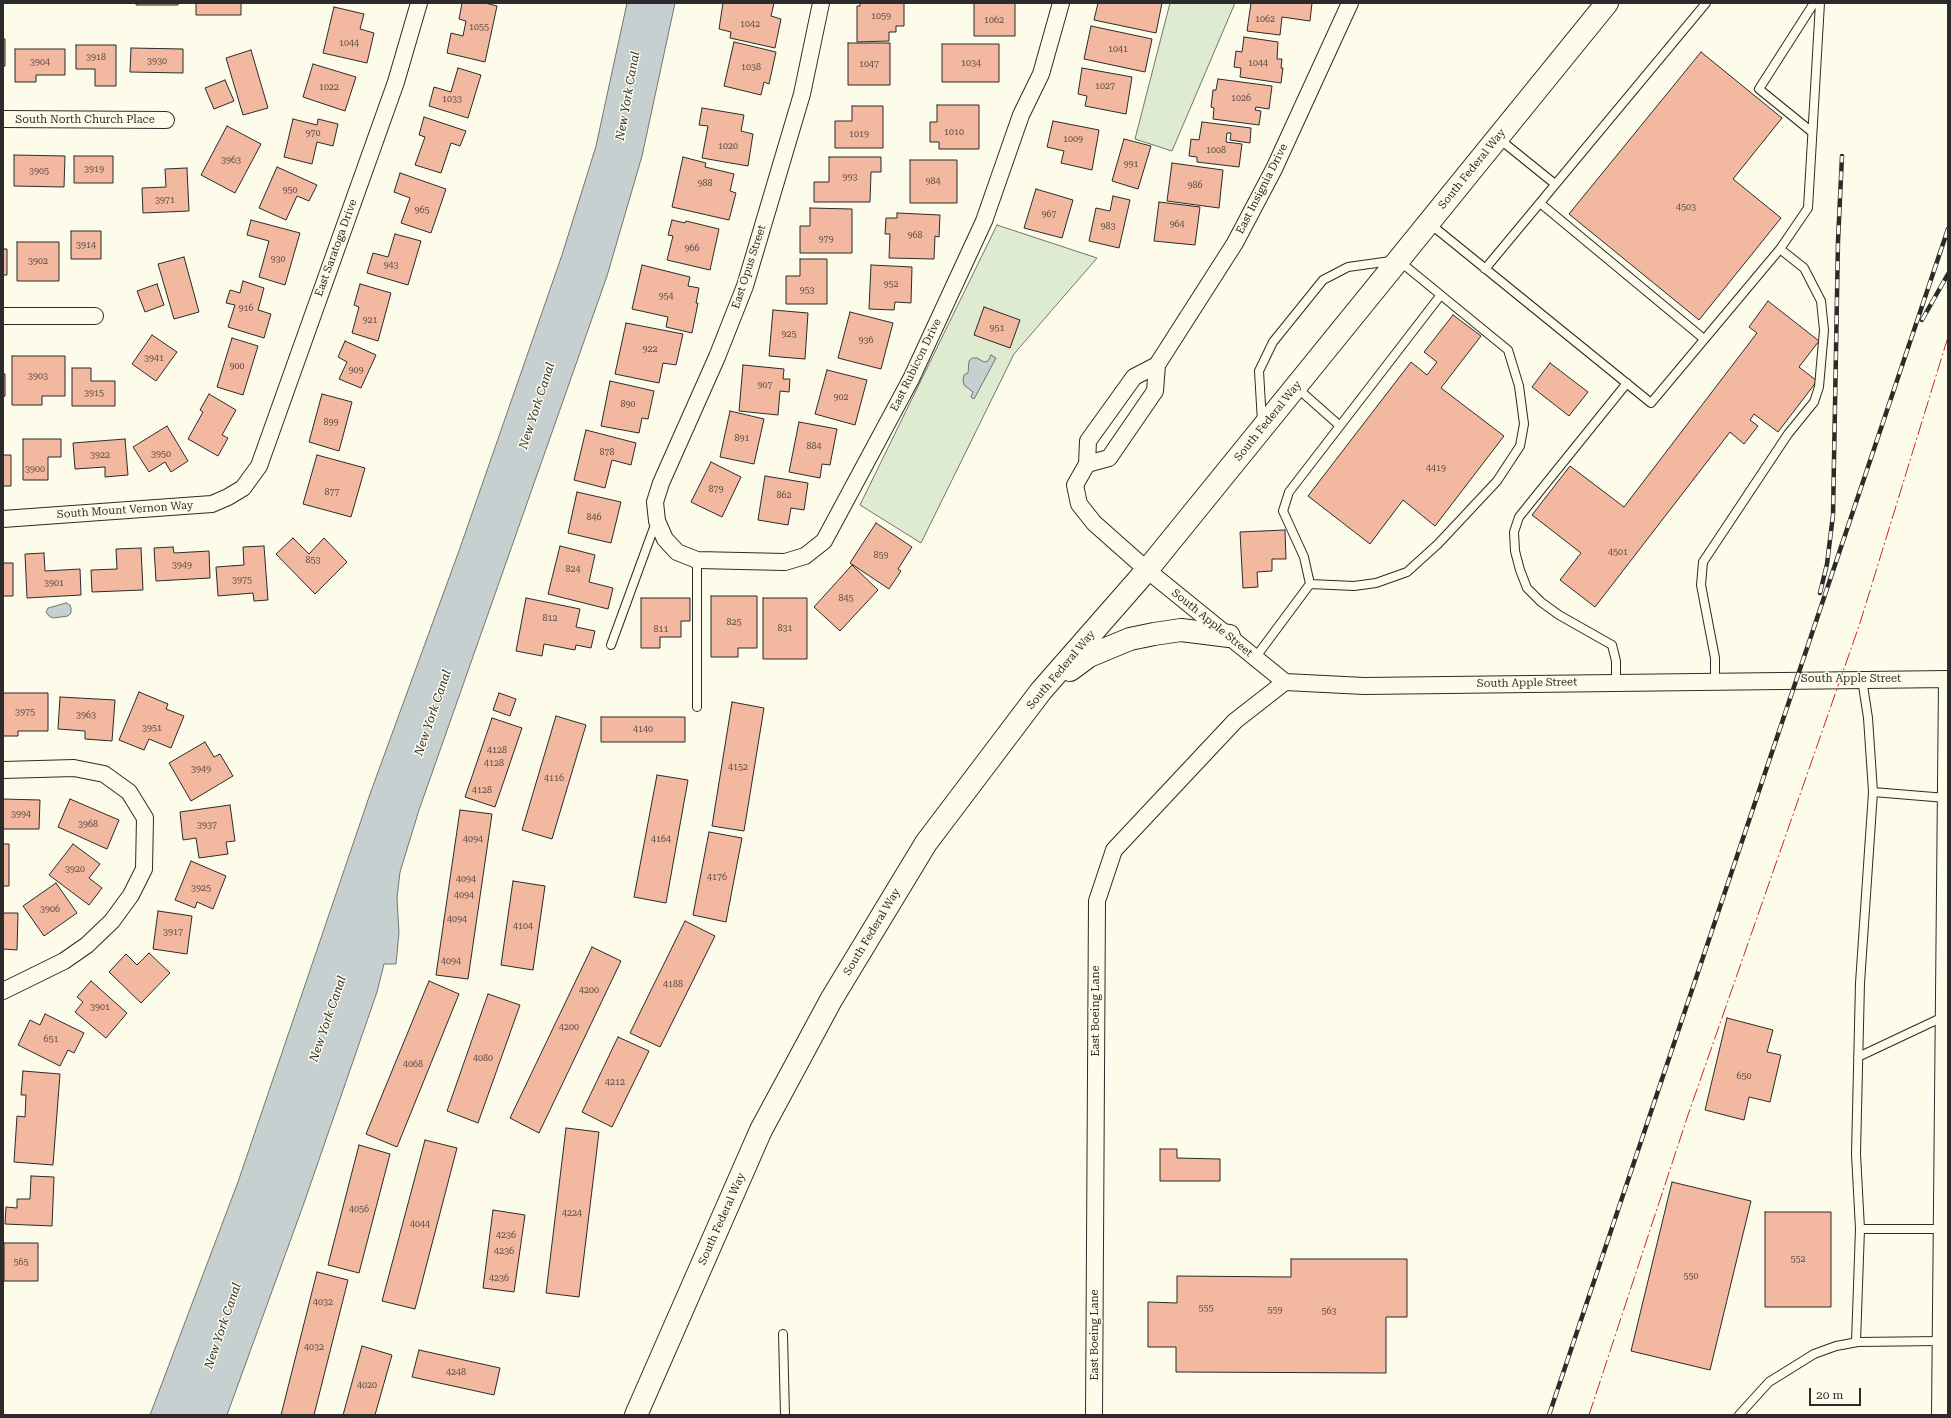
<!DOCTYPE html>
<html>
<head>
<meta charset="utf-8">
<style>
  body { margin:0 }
  #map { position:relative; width:1951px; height:1418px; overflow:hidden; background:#fdfbea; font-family:"Roboto Serif",serif }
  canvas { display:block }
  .frame { position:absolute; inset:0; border:4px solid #2b2b2b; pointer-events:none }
  .scale { position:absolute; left:1809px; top:1388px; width:52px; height:18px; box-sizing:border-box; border:2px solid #2b2b2b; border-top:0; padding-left:5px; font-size:12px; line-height:14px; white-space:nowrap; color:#2b2b2b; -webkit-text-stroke:3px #fdfbea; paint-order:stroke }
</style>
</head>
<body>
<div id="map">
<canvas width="1951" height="1418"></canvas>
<div class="frame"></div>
<div class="scale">20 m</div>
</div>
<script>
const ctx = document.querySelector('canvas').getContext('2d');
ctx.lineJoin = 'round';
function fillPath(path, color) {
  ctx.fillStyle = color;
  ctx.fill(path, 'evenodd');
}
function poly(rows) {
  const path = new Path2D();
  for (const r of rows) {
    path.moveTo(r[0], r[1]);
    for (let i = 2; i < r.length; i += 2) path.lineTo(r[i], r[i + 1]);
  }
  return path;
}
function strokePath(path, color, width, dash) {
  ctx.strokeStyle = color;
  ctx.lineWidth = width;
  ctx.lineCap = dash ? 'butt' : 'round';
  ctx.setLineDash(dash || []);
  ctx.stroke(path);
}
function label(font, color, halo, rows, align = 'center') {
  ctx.font = font + ' "Roboto Serif",serif';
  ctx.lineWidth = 3;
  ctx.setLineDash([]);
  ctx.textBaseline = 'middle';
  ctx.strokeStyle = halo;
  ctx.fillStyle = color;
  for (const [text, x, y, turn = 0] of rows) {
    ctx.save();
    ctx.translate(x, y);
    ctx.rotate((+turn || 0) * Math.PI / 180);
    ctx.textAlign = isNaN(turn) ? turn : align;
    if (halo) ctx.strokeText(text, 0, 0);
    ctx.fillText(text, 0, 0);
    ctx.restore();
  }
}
const green = poly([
  [1170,3,1235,3,1172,151,1135,139,1170,3],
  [997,225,1097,258,1014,354,921,543,860,505,997,225]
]);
const water = poly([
  [627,3,675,3,642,156,607,276,419,810,400,872,397,898,399,933,396,964,384,964,377,992,304,1203,227,1415,150,1415,238,1182,370,794,460,548,562,255,596,146,627,3],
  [991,355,996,358,974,399,971,397,973,392,964,385,963,380,964,375,968,373,969,361,972,358,977,358,984,362,988,361,991,355],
  [66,603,70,605,71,608,71,613,68,616,53,618,49,616,46,612,48,608,66,603]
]);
const building = poly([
  [136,3,178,3,178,5,136,5,136,3],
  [196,3,241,3,241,15,196,15,196,3],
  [462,3,485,3,497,6,485,62,447,53,451,33,463,36,466,21,459,19,462,3],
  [723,3,774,3,771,16,781,19,775,48,730,38,731,32,719,29,723,3],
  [860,3,904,3,904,26,896,26,896,32,889,32,889,41,857,42,857,6,860,6,860,3],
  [974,3,1015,3,1015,36,974,36,974,3],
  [1098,3,1162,3,1156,33,1094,20,1098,3],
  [1251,3,1312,3,1310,21,1282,17,1280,35,1247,31,1251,3],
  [334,7,364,14,360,29,374,33,367,63,323,53,334,7],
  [1091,26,1152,39,1145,72,1084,59,1091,26],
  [1244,37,1278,42,1277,59,1282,59,1281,68,1283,68,1281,83,1240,77,1241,68,1234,67,1236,51,1242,52,1244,37],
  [3,39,5,39,5,66,3,66,3,39],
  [734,42,776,52,769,84,764,82,761,95,724,86,734,42],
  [848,43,890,43,890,85,848,85,848,43],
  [942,44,999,44,999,82,942,82,942,44],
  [76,45,116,45,116,86,95,86,95,69,76,69,76,45],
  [131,48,183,49,183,73,130,72,131,48],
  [15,49,65,49,65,75,36,75,36,82,15,82,15,49],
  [251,50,268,108,243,115,226,58,251,50],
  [1701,52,1782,118,1733,179,1781,218,1699,320,1569,214,1701,52],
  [313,64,356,77,345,111,303,97,313,64],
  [458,68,481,75,468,118,429,106,434,87,451,92,458,68],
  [1082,68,1132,77,1126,114,1085,106,1087,96,1078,94,1082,68],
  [1218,79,1272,86,1269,109,1256,107,1255,110,1261,111,1259,125,1213,119,1214,108,1211,107,1213,90,1216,90,1218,79],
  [225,80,234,101,214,109,205,88,225,80],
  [937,105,979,105,979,149,939,149,939,142,930,142,930,122,937,122,937,105],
  [852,106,883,106,883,148,835,148,835,121,852,121,852,106],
  [702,108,744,115,741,131,753,134,748,166,702,158,708,126,699,125,702,108],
  [424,117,466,131,460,146,451,143,441,173,415,165,425,137,419,135,424,117],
  [293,119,317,125,318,119,338,124,333,146,317,142,312,164,284,157,293,119],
  [1053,121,1099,130,1092,170,1061,163,1064,151,1047,147,1053,121],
  [1202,122,1251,128,1250,143,1230,140,1231,133,1227,133,1226,142,1242,144,1239,167,1197,162,1197,157,1189,156,1191,139,1199,140,1202,122],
  [227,126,261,144,235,193,201,175,227,126],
  [1124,139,1151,146,1138,189,1112,181,1124,139],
  [14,155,65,156,64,187,14,186,14,155],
  [74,156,113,156,113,183,74,183,74,156],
  [683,157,706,163,705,167,734,174,730,191,736,193,729,220,672,207,683,157],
  [829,157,881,157,881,172,871,172,870,202,814,202,814,182,829,182,829,157],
  [910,160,957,160,957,203,910,203,910,160],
  [1172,163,1223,170,1219,208,1167,201,1172,163],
  [277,167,317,185,309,201,297,196,286,220,259,208,277,167],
  [187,168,189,211,143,213,142,188,166,187,165,169,187,168],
  [400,173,446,189,431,233,401,223,410,198,394,192,400,173],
  [1036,189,1073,200,1062,238,1024,228,1036,189],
  [1113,196,1130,200,1119,248,1089,241,1096,208,1110,211,1113,196],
  [1159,202,1200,207,1195,245,1154,241,1159,202],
  [810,208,852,209,852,253,800,253,800,226,810,226,810,208],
  [897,213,940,215,939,237,935,236,934,259,889,258,890,234,885,234,886,218,897,218,897,213],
  [251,220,300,233,285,285,259,277,269,241,247,235,251,220],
  [672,220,685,223,686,221,719,229,710,270,667,260,673,236,668,235,672,220],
  [71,231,101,231,101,259,71,259,71,231],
  [395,234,421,241,408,285,367,273,373,253,388,257,395,234],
  [17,242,59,242,59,281,17,281,17,242],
  [3,249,7,249,7,275,3,275,3,249],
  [184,257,199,312,174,319,158,264,184,257],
  [800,259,827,259,827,304,786,304,786,276,800,276,800,259],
  [642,265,690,277,688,286,699,288,696,303,698,303,692,333,666,327,668,317,632,309,642,265],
  [871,265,912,267,911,303,895,302,894,310,869,309,871,265],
  [243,281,264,288,258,310,271,314,264,338,228,327,235,305,226,303,230,290,240,293,243,281],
  [157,284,164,305,145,312,137,291,157,284],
  [360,284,391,293,378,341,352,333,359,307,354,305,360,284],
  [1768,301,1819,341,1799,367,1817,381,1778,432,1754,414,1750,420,1758,426,1744,444,1730,432,1595,607,1560,580,1581,553,1532,515,1570,466,1624,507,1757,333,1749,327,1768,301],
  [984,307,1020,320,1010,348,974,335,984,307],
  [773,310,808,313,805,359,769,356,773,310],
  [850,312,893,323,881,369,838,358,850,312],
  [1453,315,1481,336,1441,388,1504,436,1435,526,1403,500,1370,544,1308,496,1411,362,1427,375,1437,362,1424,352,1453,315],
  [626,323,683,334,676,365,663,363,659,383,615,374,626,323],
  [152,335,177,352,156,381,132,364,152,335],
  [232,338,258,346,243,395,217,387,232,338],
  [345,341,376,355,361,388,339,379,347,362,338,357,345,341],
  [12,356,65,356,65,396,42,396,42,405,12,405,12,356],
  [1550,363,1588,392,1569,416,1532,387,1550,363],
  [743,365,784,369,783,379,790,379,789,392,780,391,778,415,739,411,743,365],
  [72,368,91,368,91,381,115,381,115,406,72,406,72,368],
  [827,370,867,380,855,425,815,414,827,370],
  [3,374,5,374,5,396,3,397,3,374],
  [610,381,654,391,648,419,642,418,639,433,601,426,610,381],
  [209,394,236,410,222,435,228,438,218,456,188,439,203,412,200,410,209,394],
  [322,394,352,402,339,451,309,442,322,394],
  [730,411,764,419,754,464,720,457,730,411],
  [799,422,837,429,830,465,822,464,820,478,789,472,799,422],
  [167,426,188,461,171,472,165,462,149,472,133,447,167,426],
  [586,430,636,443,631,465,612,460,605,488,574,480,586,430],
  [23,439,61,439,61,457,48,457,48,480,23,480,23,439],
  [125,439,128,475,105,477,105,467,75,469,73,443,125,439],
  [3,455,11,455,11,486,3,486,3,455],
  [317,455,365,468,351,517,303,504,317,455],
  [711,462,741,477,722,517,691,502,711,462],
  [765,476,808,483,804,510,791,508,788,525,758,520,765,476],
  [577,492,621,502,611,543,568,533,577,492],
  [876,523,912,547,898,569,901,571,889,589,850,563,876,523],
  [1285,530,1286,559,1272,559,1272,571,1257,572,1258,587,1243,588,1240,532,1285,530],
  [293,538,309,554,324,538,347,562,315,594,276,554,293,538],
  [264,546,268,600,254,601,253,593,218,596,216,567,244,565,243,547,264,546],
  [560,546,595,555,589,582,613,588,608,609,548,594,560,546],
  [173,547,174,553,209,551,210,578,156,581,154,548,173,547],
  [141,548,143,590,92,592,91,570,117,569,116,549,141,548],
  [44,553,45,571,80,569,81,595,27,598,25,554,44,553],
  [3,563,13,563,13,596,3,596,3,563],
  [852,565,878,590,840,631,814,607,852,565],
  [711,596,757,596,757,648,738,648,738,657,711,657,711,596],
  [526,598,580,609,576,627,595,631,591,648,576,645,575,650,544,644,542,656,516,651,526,598],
  [641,598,690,598,690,621,681,621,681,637,660,637,660,648,641,648,641,598],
  [763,598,807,598,807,659,763,659,763,598],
  [139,692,168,704,166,709,184,716,171,748,149,739,144,750,119,740,139,692],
  [3,693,48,693,48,731,18,731,18,736,3,736,3,693],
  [499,693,516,699,510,716,493,710,499,693],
  [60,697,115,700,112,741,85,739,85,731,58,729,60,697],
  [732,702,764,708,744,831,712,826,732,702],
  [556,716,586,725,552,839,522,830,556,716],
  [601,717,685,717,685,742,601,742,601,717],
  [492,718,522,728,495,807,465,797,492,718],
  [205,742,214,757,220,754,233,776,191,801,169,763,205,742],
  [657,775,688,780,666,903,634,897,657,775],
  [3,799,40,800,39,829,3,829,3,799],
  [70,799,119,820,107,849,58,827,70,799],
  [230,805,235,841,226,842,228,854,199,858,196,838,183,840,180,812,230,805],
  [460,810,492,814,468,979,436,975,460,810],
  [709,832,742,838,726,922,693,915,709,832],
  [3,844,9,844,9,886,3,886,3,844],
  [73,844,100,864,89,878,102,888,89,905,49,875,73,844],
  [191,861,226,876,213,909,197,902,195,908,175,900,191,861],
  [513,881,545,886,533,970,501,965,513,881],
  [56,883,77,913,44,936,23,906,56,883],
  [158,911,192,916,187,954,153,949,158,911],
  [3,913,18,913,17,950,3,949,3,913],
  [685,921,715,936,660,1047,630,1033,685,921],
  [592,947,621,961,539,1133,510,1118,592,947],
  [149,953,170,973,141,1003,109,972,126,954,137,965,149,953],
  [91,981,127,1013,106,1038,75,1012,83,1002,77,997,91,981],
  [429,981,459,994,397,1147,366,1134,429,981],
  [488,994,520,1005,478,1123,447,1111,488,994],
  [45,1014,84,1033,74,1053,68,1050,60,1066,18,1045,30,1020,40,1025,45,1014],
  [1727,1018,1773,1030,1767,1052,1781,1055,1770,1102,1749,1097,1744,1120,1705,1110,1727,1018],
  [618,1037,649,1051,612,1127,582,1112,618,1037],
  [23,1071,60,1074,53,1165,14,1162,17,1116,25,1117,26,1095,21,1095,23,1071],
  [566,1128,599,1132,579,1297,546,1293,566,1128],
  [425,1140,457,1148,415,1309,382,1301,425,1140],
  [359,1145,390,1154,359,1273,328,1265,359,1145],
  [1160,1149,1177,1149,1177,1158,1220,1159,1220,1181,1160,1181,1160,1149],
  [31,1176,54,1177,52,1226,5,1224,6,1207,17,1208,17,1199,30,1199,31,1176],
  [1672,1182,1751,1201,1710,1370,1631,1351,1672,1182],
  [493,1210,525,1215,514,1292,483,1288,493,1210],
  [1765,1212,1831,1212,1831,1307,1765,1307,1765,1212],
  [4,1243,38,1243,38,1281,4,1281,4,1243],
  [1291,1259,1407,1259,1407,1317,1386,1317,1386,1373,1176,1372,1176,1347,1148,1347,1148,1302,1177,1303,1177,1276,1291,1277,1291,1259],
  [317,1272,348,1280,314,1415,281,1415,317,1272],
  [362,1346,392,1355,375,1415,343,1415,362,1346],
  [419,1350,500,1368,494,1395,412,1377,419,1350]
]);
const service = poly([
  [1812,132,1759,89,1814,3],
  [1498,138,1555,184],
  [1540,203,1704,339],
  [1429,223,1651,403,1780,249,1808,208,1820,3],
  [1485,269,1706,3],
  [1296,387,1340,426],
  [1262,422,1259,371,1273,342,1323,280,1348,267,1398,260,1508,350,1519,386,1524,424,1520,446,1497,481,1438,544,1407,572,1376,583,1354,586,1310,584],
  [697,560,697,707],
  [611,645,656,522],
  [1255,658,1310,584,1304,557,1283,511,1289,492,1440,296],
  [1715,681,1715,658,1701,585,1703,562,1788,434,1814,402,1819,387,1824,330,1821,301,1804,268,1780,249],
  [1616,682,1616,661,1612,645,1559,615,1541,602,1527,588,1520,570,1515,551,1514,532,1519,517,1627,383],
  [1873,792,1946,798],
  [1858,1057,1943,1017],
  [1860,1229,1856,1154,1860,983,1873,792,1868,718,1862,679],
  [783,1334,785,1415],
  [1856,1342,1860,1229,1941,1229],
  [1739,1415,1769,1382,1814,1354,1836,1346,1858,1342,1940,1341]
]);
const minor = poly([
  [821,3,802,94,745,286,717,357,661,483,655,502,657,521,665,539,677,552,697,560,785,562,805,556,824,541,911,379,984,221,1021,115,1041,74,1061,3],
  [3,119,166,120],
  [3,316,95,316],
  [1157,365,1235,243,1274,169,1350,3],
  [1087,464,1109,458,1155,391,1157,365,1134,377,1088,441,1087,464,1075,485,1079,504,1094,523,1147,570,1285,682,1364,686,1948,679],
  [3,519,212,504,228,497,243,488,259,466,396,82,419,3],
  [3,770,74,768,104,774,129,792,145,818,144,869,131,895,112,921,87,945,64,961,3,991],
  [1094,1415,1097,901,1114,850,1235,721,1285,682],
  [1940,1415,1947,679]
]);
const secondary = poly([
  [1070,670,1089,656,1130,639,1154,634,1181,630,1229,636],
  [636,1415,761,1130,831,1000,926,843,1041,691,1147,570,1607,3]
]);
const rail = poly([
  [1922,320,1948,274],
  [1820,593,1827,564,1833,515,1838,241,1842,156],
  [1549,1415,1948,229]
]);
const power = poly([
  [1589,1415,1688,1115,1860,623,1948,337]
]);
const numberNames = [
  ["1059",881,16],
  ["1062",1265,19],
  ["1062",994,20],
  ["1042",750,24],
  ["1055",479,27],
  ["1044",349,43],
  ["1041",1118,49],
  ["3918",96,57],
  ["3930",157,61],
  ["3904",40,62],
  ["1034",971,63],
  ["1044",1258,63],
  ["1047",869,64],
  ["1038",751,67],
  ["1027",1105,86],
  ["1022",329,87],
  ["1026",1241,98],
  ["1033",452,99],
  ["1010",954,132],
  ["970",313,133],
  ["1019",859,134],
  ["1009",1073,139],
  ["1020",728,146],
  ["1008",1216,150],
  ["3963",231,160],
  ["991",1131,164],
  ["3919",94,169],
  ["3905",39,171],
  ["993",850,177],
  ["984",933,181],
  ["988",705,183],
  ["986",1195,185],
  ["950",290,190],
  ["3971",165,200],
  ["4503",1686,207],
  ["965",422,210],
  ["967",1049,214],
  ["964",1177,224],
  ["983",1108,226],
  ["968",915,235],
  ["979",826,239],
  ["3914",86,245],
  ["966",692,248],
  ["930",278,259],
  ["3902",38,261],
  ["943",391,265],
  ["952",891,284],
  ["953",807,290],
  ["954",666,296],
  ["916",246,308],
  ["921",370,320],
  ["951",997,328],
  ["925",789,334],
  ["936",866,340],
  ["922",650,349],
  ["3941",154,358],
  ["900",237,366],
  ["909",356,370],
  ["3903",38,376],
  ["907",765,385],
  ["3915",94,393],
  ["902",841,397],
  ["890",628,404],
  ["899",331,422],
  ["891",742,438],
  ["884",814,446],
  ["878",607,452],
  ["3950",161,454],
  ["3922",100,455],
  ["4419",1436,468],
  ["3900",35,469],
  ["879",716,489],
  ["877",332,492],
  ["862",784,495],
  ["846",594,517],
  ["4501",1618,552],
  ["859",881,555],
  ["853",313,560],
  ["3949",182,565],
  ["824",573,569],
  ["3975",242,580],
  ["3901",54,583],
  ["845",846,598],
  ["812",550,618],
  ["825",734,622],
  ["831",785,628],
  ["811",661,629],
  ["3975",25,712],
  ["3963",86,715],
  ["3951",152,728],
  ["4140",643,729],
  ["4128",497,750],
  ["4128",494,763],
  ["4152",738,767],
  ["3949",201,769],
  ["4116",554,778],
  ["4128",482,790],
  ["3994",21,814],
  ["3968",88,824],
  ["3937",207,825],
  ["4094",473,839],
  ["4164",661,839],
  ["3920",75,869],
  ["4176",717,877],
  ["4094",466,879],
  ["3925",201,888],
  ["4094",464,895],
  ["3906",50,909],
  ["4094",457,919],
  ["4104",523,926],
  ["3917",173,932],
  ["4094",451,961],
  ["4188",673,984],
  ["4200",589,990],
  ["3901",100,1007],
  ["4200",569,1027],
  ["651",51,1039],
  ["4080",483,1058],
  ["4068",413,1064],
  ["650",1744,1076],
  ["4212",615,1082],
  ["4056",359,1209],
  ["4224",572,1213],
  ["4044",420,1224],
  ["4236",506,1235],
  ["4236",504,1251],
  ["552",1798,1259],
  ["565",21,1262],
  ["550",1691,1276],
  ["4236",499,1278],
  ["4032",323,1302],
  ["555",1206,1308],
  ["559",1275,1310],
  ["563",1329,1311],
  ["4032",314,1347],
  ["4248",456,1372],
  ["4020",367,1385]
];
const streetNames = [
  ["South North Church Place",85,120],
  ["South Federal Way",1472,169,-51],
  ["East Insignia Drive",1262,189,-63],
  ["East Saratoga Drive",336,248,-70],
  ["East Opus Street",749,267,-72],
  ["East Rubicon Drive",916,365,-64],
  ["South Federal Way",1268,421,-51],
  ["South Mount Vernon Way",125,510,-4],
  ["South Apple Street",1212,623,39],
  ["South Federal Way",1061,670,-50],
  ["South Apple Street",1851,679],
  ["South Apple Street",1527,683,-1],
  ["South Federal Way",872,932,-59],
  ["East Boeing Lane",1096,1011,-90],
  ["South Federal Way",722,1219,-66],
  ["East Boeing Lane",1095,1335,-90]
];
const waterNames = [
  ["New York Canal",628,96,-80],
  ["New York Canal",537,406,-72],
  ["New York Canal",433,713,-71],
  ["New York Canal",328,1019,-71],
  ["New York Canal",223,1326,-71]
];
fillPath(green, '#deebd1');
strokePath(green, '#74746e', 1);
fillPath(water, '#c7d0d0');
strokePath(water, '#74746e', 1);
fillPath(building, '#f2b8a0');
strokePath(building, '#2b2b2b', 1);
strokePath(service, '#2b2b2b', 10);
strokePath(minor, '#2b2b2b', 18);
strokePath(secondary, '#2b2b2b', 24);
strokePath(service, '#fdfbea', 8);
strokePath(minor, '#fdfbea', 16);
strokePath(secondary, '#fdfbea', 22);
strokePath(rail, '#2b2b2b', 4.5);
strokePath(rail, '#fdfbea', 3, [9]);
strokePath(power, '#c62828', 1, [14, 3, 2, 3]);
label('9px', '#5d4e48', null, numberNames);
label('11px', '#2b2b2b', '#fdfbea', streetNames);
label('italic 12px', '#2b2b2b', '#fdfbea', waterNames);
</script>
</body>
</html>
